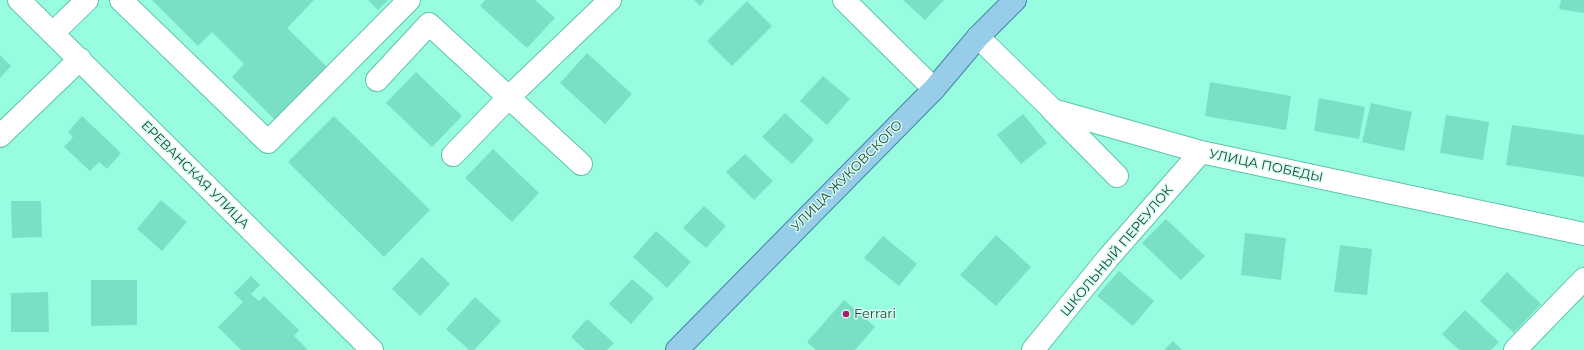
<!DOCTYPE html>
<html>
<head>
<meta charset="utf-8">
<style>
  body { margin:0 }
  canvas { display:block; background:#97fce0 }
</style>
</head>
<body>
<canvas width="1584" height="350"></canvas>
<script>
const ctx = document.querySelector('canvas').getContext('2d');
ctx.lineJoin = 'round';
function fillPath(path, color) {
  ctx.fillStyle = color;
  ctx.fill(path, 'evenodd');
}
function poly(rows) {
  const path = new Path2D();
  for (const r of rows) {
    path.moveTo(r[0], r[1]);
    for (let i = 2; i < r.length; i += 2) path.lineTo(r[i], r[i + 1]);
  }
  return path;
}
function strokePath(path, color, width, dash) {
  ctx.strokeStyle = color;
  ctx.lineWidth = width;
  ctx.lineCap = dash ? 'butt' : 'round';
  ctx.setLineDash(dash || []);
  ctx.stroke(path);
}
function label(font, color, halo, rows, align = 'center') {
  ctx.font = font + ' Montserrat,sans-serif';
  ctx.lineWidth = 3;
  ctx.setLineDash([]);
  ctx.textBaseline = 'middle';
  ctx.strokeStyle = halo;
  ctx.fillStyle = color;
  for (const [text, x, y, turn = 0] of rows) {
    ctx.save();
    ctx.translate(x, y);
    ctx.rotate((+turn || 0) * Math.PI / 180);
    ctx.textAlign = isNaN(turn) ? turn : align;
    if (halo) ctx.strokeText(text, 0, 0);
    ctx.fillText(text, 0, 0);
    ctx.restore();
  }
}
const building = poly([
  [152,0,314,0,287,28,327,67,275,120,232,77,244,64,212,32,198,46],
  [368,0,388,0,378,10],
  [485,0,535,0,555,18,527,48,480,6],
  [694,0,705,0,700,6],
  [903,0,944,0,925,20],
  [1561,0,1584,0,1584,13,1559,9],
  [747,1,772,26,732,66,707,41],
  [587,53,632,94,605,124,560,83],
  [0,55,11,66,0,78],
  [416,72,462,116,432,147,386,103],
  [823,76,850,99,827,125,800,101],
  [1210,82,1291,96,1286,130,1205,116],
  [1319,98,1365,107,1359,139,1314,131],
  [1371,103,1412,112,1404,151,1362,142],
  [785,113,814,140,792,164,762,137],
  [1023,114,1047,143,1021,164,997,135],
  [1446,115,1489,122,1483,160,1440,153],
  [82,116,121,153,107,169,99,162,90,171,64,147,73,137,68,132],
  [334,116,430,210,384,257,288,162],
  [1512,125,1584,135,1584,177,1506,165],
  [493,149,539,193,512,222,465,178],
  [745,154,773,181,754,200,726,172],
  [161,200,187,222,162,251,137,229],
  [11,201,41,201,42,237,12,238],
  [704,206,726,226,706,248,683,228],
  [1166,219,1205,256,1181,280,1142,243],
  [656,231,691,262,667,288,633,257],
  [1245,233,1286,238,1281,280,1241,275],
  [996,235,1031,267,996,306,960,275],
  [883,236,917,264,899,286,864,258],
  [1340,245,1372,249,1367,295,1334,292],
  [422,257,450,284,420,316,392,289],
  [1119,271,1154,301,1133,326,1097,296],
  [1507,272,1541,304,1514,333,1480,301],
  [251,276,260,285,251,294,259,301,264,296,299,330,294,336,308,350,241,350,218,327,243,302,234,293],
  [632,279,654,298,631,324,609,304],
  [91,280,137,280,137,325,91,326],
  [48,292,49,332,11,332,11,293],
  [475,297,501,321,474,350,469,350,446,329],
  [844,300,875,327,855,350,816,350,807,342],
  [1465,310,1499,342,1491,350,1459,350,1442,334],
  [587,319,614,343,607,350,585,350,571,337],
  [1173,341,1182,350,1164,350]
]);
const minor = poly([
  [19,0,372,350],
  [121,0,268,142,409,0],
  [844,0,934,89],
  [53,33,87,0],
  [978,37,1053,110,1201,152,1584,234],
  [377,80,429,24,581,164],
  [1053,111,1117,176],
  [0,136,80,59],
  [453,155,509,97,610,0],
  [1033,350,1108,258,1201,152],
  [1515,350,1584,279]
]);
const major = poly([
  [677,350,934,89,978,37,1015,0]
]);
const markers = [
  [846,314,4,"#a61e67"]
];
const streetNames = [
  ["УЛИЦА ПОБЕДЫ",1266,166,12],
  ["ЕРЕВАНСКАЯ УЛИЦА",195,175,45],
  ["УЛИЦА ЖУКОВСКОГО",847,176,-45],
  ["ШКОЛЬНЫЙ ПЕРЕУЛОК",1117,251,-50]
];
const poiNames = [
  ["Ferrari",854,314]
];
fillPath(building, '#7adfc4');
strokePath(minor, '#5fc4aa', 24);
strokePath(major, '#3e87a2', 24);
strokePath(minor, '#fff', 22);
strokePath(major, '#97cde9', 22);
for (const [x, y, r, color] of markers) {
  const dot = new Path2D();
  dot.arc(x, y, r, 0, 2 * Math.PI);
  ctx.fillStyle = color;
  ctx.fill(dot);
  strokePath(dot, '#d7fcf0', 1.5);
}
label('13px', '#1a453a', '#d7fcf0', streetNames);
label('13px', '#1a453a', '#d7fcf0', poiNames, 'left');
</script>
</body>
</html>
